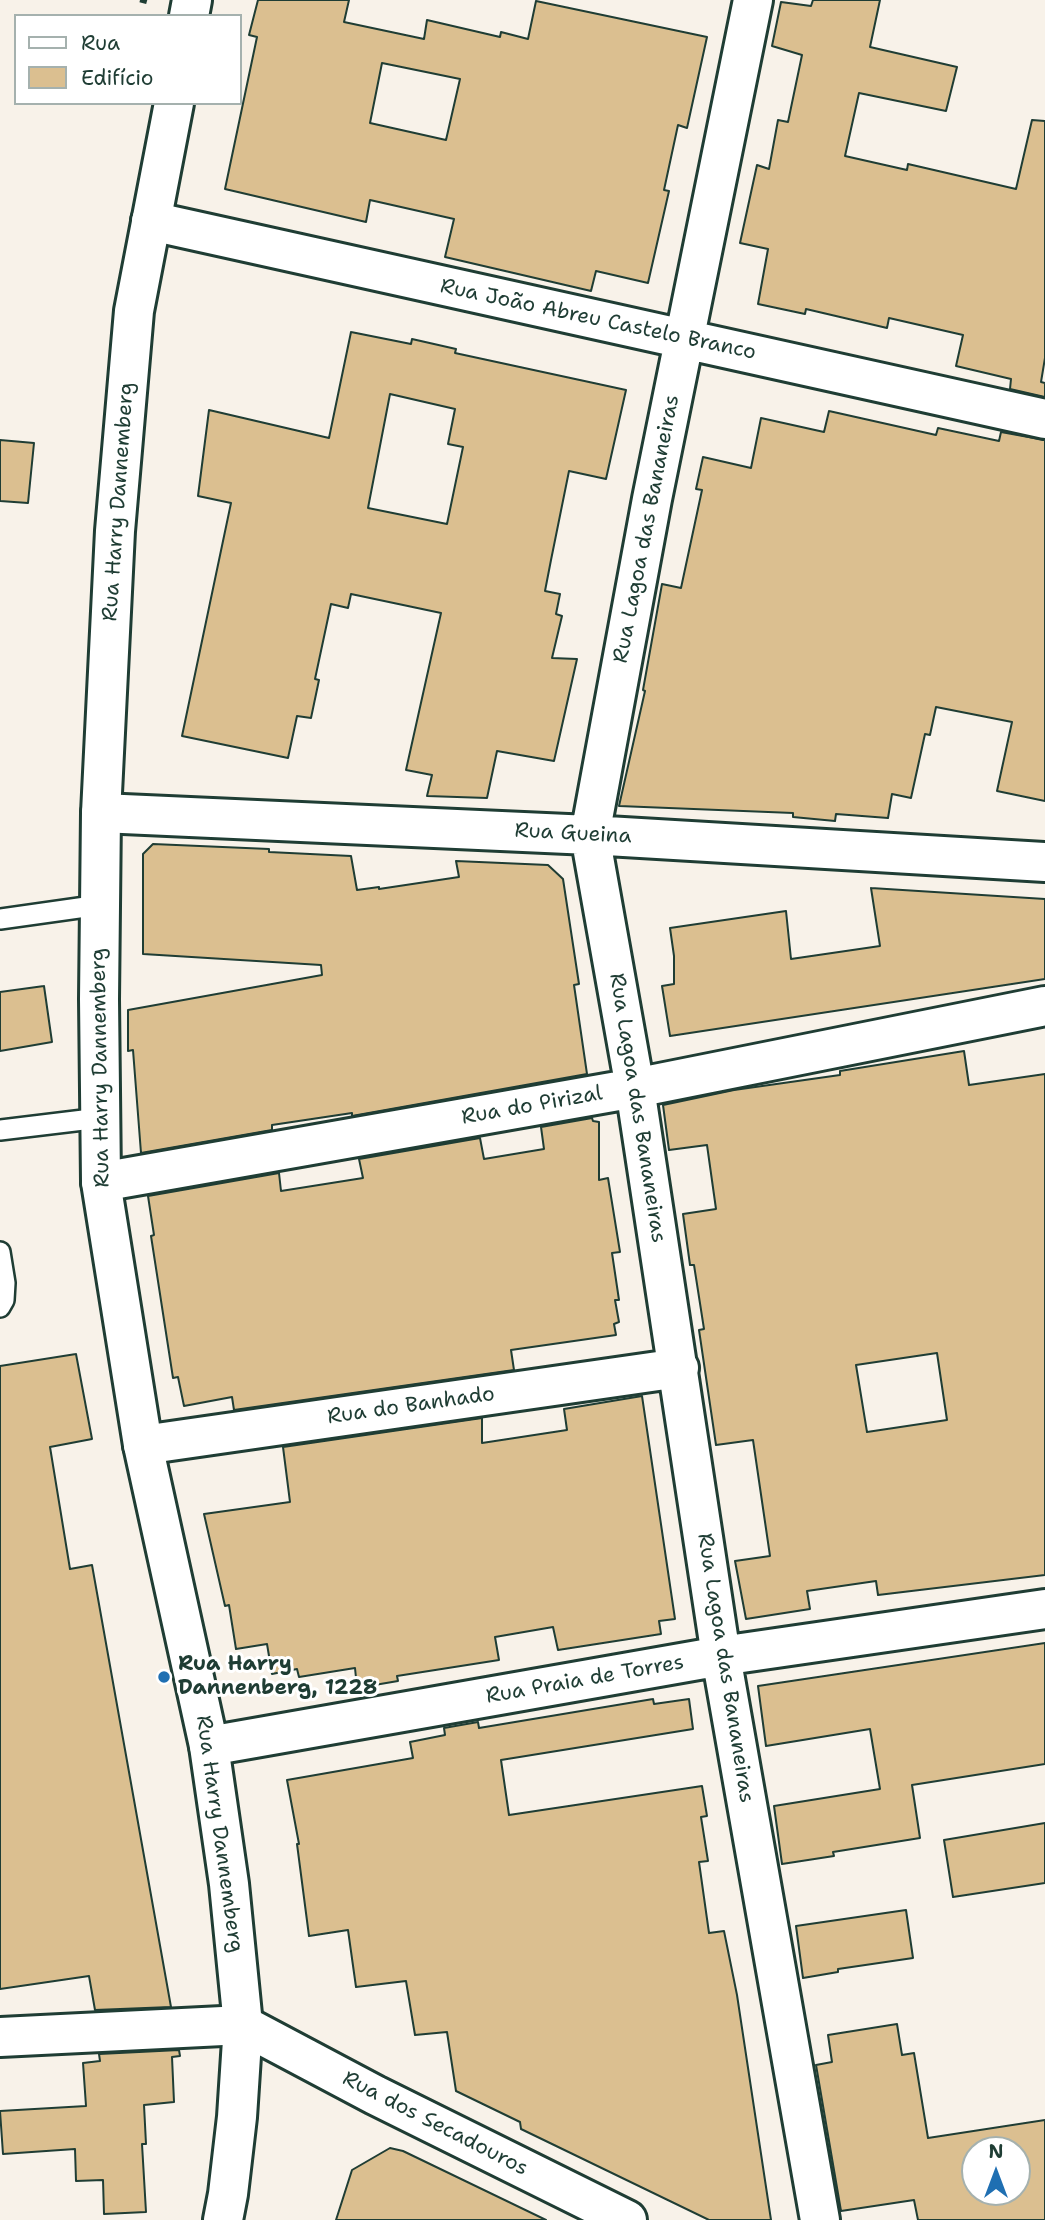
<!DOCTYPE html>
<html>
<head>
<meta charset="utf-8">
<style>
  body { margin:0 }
  #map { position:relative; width:1045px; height:2220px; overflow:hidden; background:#f8f2e9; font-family:"Shantell Sans",sans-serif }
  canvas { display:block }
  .legend { position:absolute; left:14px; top:14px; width:228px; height:91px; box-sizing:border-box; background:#fff; border:2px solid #a5b1ae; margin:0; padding:9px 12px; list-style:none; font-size:21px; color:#1f3d34 }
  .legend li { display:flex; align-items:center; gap:14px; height:35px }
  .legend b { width:35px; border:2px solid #a5b1ae }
  .north { position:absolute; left:961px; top:2136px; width:70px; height:70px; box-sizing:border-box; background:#fff; border:2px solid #a5b1ae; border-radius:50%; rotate:0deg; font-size:19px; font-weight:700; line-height:28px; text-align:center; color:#1f3d34 }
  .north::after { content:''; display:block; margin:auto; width:24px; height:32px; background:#1f6fb2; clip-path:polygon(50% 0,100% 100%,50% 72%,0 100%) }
</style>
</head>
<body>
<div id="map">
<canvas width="1045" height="2220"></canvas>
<ul class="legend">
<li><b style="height:9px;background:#fff"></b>Rua</li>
<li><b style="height:19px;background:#dbbf90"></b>Edifício</li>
</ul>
<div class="north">N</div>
</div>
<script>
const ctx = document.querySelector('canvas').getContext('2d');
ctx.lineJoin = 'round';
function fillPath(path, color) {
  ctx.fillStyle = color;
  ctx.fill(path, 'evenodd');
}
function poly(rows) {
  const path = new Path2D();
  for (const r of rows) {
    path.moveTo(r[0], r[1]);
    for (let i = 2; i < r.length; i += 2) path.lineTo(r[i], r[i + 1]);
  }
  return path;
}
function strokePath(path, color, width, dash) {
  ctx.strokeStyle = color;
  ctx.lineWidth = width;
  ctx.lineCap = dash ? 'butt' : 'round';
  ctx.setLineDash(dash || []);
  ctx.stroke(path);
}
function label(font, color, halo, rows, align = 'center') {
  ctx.font = font + ' "Shantell Sans",sans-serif';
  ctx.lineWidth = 6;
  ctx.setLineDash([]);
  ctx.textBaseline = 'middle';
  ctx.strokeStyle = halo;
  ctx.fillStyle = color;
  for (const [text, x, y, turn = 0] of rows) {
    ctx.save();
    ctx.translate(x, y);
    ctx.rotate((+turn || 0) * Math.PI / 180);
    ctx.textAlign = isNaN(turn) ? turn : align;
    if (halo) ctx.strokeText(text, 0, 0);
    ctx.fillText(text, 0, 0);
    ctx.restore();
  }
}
const building = poly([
  [258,0,349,0,344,22,424,39,427,20,500,37,501,32,528,39,536,1,707,37,687,128,678,125,664,190,669,191,648,283,596,271,591,291,445,257,454,219,370,200,366,222,225,189,257,37,249,35,258,0],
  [382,63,460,79,446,140,370,123,382,63],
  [813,0,880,0,870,47,957,67,946,111,859,93,845,156,907,170,908,164,1016,189,1032,120,1045,121,1045,358,1041,382,1045,383,1045,397,1010,389,1011,379,956,366,963,335,889,318,887,328,806,309,805,314,758,304,768,249,740,243,757,165,769,169,778,120,788,122,802,55,772,46,781,2,811,6,813,0],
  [351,332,411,344,412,339,456,349,455,353,626,390,606,479,569,471,551,560,545,591,560,594,556,614,562,616,552,658,577,659,554,761,497,751,487,798,427,796,432,775,406,770,441,613,351,594,348,608,331,604,315,679,319,680,311,718,297,716,288,758,182,736,231,503,198,496,209,410,329,438,351,332],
  [390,394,455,409,448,444,463,447,447,524,368,508,390,394],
  [829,411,936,435,938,428,999,441,1001,432,1045,440,1045,801,997,791,1012,722,936,707,930,735,925,734,911,798,892,794,888,818,836,814,835,821,793,817,793,813,619,806,645,691,643,690,662,584,681,588,702,490,696,489,703,457,751,468,761,418,824,432,829,411],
  [0,440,34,443,28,503,0,501,0,440],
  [153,844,269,849,269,852,351,856,357,890,379,887,379,889,459,877,456,861,548,865,563,879,579,984,574,985,587,1074,352,1116,352,1113,272,1125,272,1130,141,1153,133,1050,128,1051,128,1010,322,975,321,965,143,954,143,854,153,844],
  [871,888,1045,899,1045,979,670,1036,662,986,674,984,674,956,670,928,786,911,791,959,880,946,871,888],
  [44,986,52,1042,0,1051,0,992,44,986],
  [964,1051,969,1085,1045,1074,1045,1575,878,1595,876,1581,807,1591,810,1609,746,1619,735,1561,770,1556,753,1440,716,1445,699,1330,704,1329,694,1265,690,1265,683,1214,716,1209,707,1145,669,1150,663,1105,734,1090,840,1075,840,1071,964,1051],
  [937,1353,947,1420,867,1432,856,1365,937,1353],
  [592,1118,593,1121,599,1122,599,1180,608,1178,620,1252,612,1253,619,1300,615,1300,619,1322,614,1324,616,1335,511,1350,514,1370,234,1410,232,1397,184,1406,178,1377,173,1378,151,1236,154,1235,148,1196,279,1173,281,1191,363,1178,359,1159,480,1138,484,1159,544,1149,541,1127,592,1118],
  [76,1354,92,1439,50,1447,70,1569,92,1565,171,2007,95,2010,89,1976,0,1989,0,1366,76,1354],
  [642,1396,675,1619,659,1621,661,1634,558,1650,553,1627,495,1637,499,1660,397,1676,398,1681,357,1688,355,1668,299,1677,297,1669,272,1674,267,1644,236,1649,229,1605,225,1606,204,1514,290,1502,283,1447,482,1418,482,1443,567,1430,564,1409,642,1396],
  [1045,1643,1045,1764,912,1785,920,1838,833,1852,834,1856,782,1864,774,1806,880,1789,870,1729,766,1746,758,1686,1045,1643],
  [653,1699,654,1704,689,1699,693,1729,501,1760,509,1815,702,1786,707,1816,701,1817,708,1861,699,1862,709,1933,724,1931,737,1995,771,2220,709,2220,521,2129,520,2122,456,2091,447,2032,415,2035,406,1981,356,1987,348,1930,309,1936,297,1844,299,1844,287,1780,413,1758,410,1742,445,1735,444,1728,478,1722,479,1728,653,1699],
  [1045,1823,1045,1883,953,1897,944,1840,1045,1823],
  [906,1910,913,1958,838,1969,838,1972,803,1978,796,1926,906,1910],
  [897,2024,902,2055,914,2053,928,2138,1045,2120,1045,2220,918,2220,914,2200,841,2211,816,2065,832,2062,828,2035,897,2024],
  [975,2150,1017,2150,1017,2192,975,2192,975,2150],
  [179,2050,180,2056,172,2057,174,2102,144,2105,146,2144,142,2144,146,2212,104,2214,103,2180,76,2181,75,2149,3,2154,0,2111,86,2106,83,2063,100,2061,99,2054,179,2050],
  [390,2148,403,2151,546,2220,336,2220,352,2170,390,2148]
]);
const path = poly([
  [140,0,151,3]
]);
const service = poly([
  [0,919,100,905],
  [0,1130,100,1118],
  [0,1252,5,1283,4,1300,0,1307]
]);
const minor = poly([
  [753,0,652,499,590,835,635,1088,721,1656,820,2220],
  [151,221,1045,419],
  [101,813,590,835,1045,862],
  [101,1182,635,1088,1045,1006],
  [143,1445,679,1368],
  [209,1746,721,1656,1045,1609],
  [0,2037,243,2025,375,2095,627,2220]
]);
const secondary = poly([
  [189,16,192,0],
  [174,103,134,311,115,531,101,813,99,999,101,1182,143,1445,209,1746,229,1884,243,2025,237,2117,228,2194,223,2220]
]);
const markers = [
  [164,1677,7,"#1f6fb2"]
];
const streetNames = [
  ["Rua João Abreu Castelo Branco",598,320,12],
  ["Rua Harry Dannemberg",119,502,-86],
  ["Rua Lagoa das Bananeiras",647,529,-79],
  ["Rua Gueina",573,834,3],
  ["Rua Harry Dannemberg",101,1068,-91],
  ["Rua do Pirizal",532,1106,-10],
  ["Rua Lagoa das Bananeiras",637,1108,81],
  ["Rua do Banhado",411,1406,-8],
  ["Rua Lagoa das Bananeiras",725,1668,81],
  ["Rua Praia de Torres",585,1680,-10],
  ["Rua Harry Dannemberg",219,1834,82],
  ["Rua dos Secadouros",435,2124,27]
];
const poiNames = [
  ["Rua Harry",178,1665],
  ["Dannenberg, 1228",178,1689]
];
fillPath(building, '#dbbf90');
strokePath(building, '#1f3d34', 2);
strokePath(service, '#1f3d34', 24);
strokePath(minor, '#1f3d34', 44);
strokePath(secondary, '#1f3d34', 44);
strokePath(path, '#1f3d34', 4.5, [7, 5]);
strokePath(service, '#fff', 19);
strokePath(minor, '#fff', 38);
strokePath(secondary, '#fff', 38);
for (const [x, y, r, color] of markers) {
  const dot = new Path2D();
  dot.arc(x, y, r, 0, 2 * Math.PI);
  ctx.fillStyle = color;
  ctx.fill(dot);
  strokePath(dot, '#fff', 2.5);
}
label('21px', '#1f3d34', '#fff', streetNames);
label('bold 21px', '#1f3d34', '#fff', poiNames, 'left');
</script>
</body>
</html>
